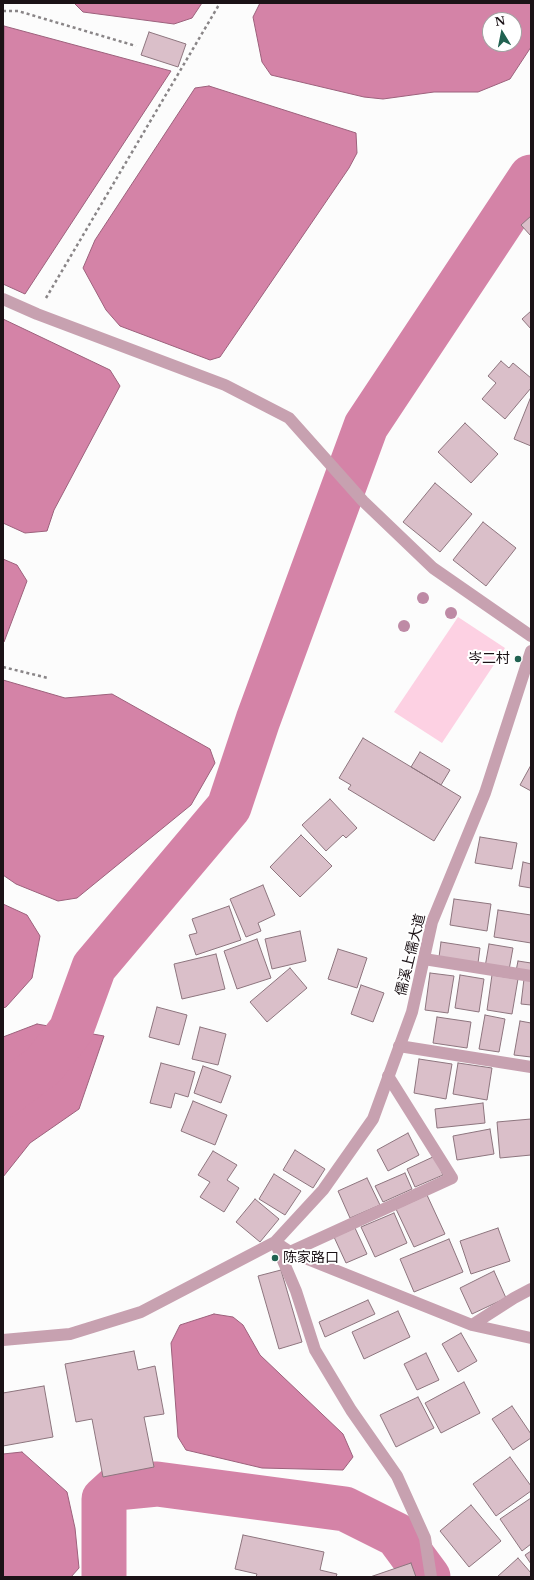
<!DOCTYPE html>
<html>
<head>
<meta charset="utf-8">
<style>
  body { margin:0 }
  #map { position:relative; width:534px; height:1580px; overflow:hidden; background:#fcfcfc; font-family:"Libre Baskerville",serif }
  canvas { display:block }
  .frame { position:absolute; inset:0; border:4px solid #1b1216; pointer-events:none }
  .north { position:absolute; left:482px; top:12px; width:40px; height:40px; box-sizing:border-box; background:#fff; border:1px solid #a4a0a2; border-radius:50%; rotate:350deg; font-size:11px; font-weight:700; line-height:16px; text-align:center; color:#1b1216 }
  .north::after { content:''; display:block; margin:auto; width:14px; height:18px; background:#216251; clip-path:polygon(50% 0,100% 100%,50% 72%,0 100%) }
</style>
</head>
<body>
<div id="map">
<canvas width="534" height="1580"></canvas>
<div class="frame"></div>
<div class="north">N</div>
</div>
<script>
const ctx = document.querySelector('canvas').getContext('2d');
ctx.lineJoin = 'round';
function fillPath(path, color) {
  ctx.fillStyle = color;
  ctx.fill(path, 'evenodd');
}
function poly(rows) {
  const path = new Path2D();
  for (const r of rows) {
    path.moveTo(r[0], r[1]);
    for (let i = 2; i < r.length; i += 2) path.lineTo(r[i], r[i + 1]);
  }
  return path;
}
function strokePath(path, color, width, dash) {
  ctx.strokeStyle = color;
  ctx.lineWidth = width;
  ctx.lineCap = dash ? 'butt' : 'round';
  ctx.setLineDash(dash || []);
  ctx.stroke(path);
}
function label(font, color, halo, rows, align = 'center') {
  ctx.font = font + ' "Libre Baskerville","Noto Sans SC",serif';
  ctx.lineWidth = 4;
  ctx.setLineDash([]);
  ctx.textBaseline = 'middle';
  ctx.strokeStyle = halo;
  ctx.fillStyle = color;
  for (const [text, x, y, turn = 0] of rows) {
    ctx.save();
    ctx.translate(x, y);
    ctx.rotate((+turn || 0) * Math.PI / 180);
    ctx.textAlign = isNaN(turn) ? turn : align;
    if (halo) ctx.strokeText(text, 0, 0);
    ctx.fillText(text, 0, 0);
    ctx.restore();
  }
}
const green = poly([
  [458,617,505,648,442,743,394,712]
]);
const water = poly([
  [74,3,202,3,192,18,174,24,83,12,74,3],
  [260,3,531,3,531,47,510,79,478,92,434,92,383,99,364,97,271,75,262,62,253,17,260,3],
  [490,20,514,20,514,44,490,44,490,20],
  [4,26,171,71,25,294,3,284,4,26],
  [209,86,356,133,357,153,349,168,220,357,210,360,120,326,106,310,83,268,95,240,195,88,209,86],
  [3,319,110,370,120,386,54,510,47,531,25,533,3,523,3,319],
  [3,559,17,565,27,581,4,642,3,642,3,559],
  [3,680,65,698,112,694,210,749,215,763,191,805,77,898,58,901,16,884,3,875,3,680],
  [3,904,27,915,40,936,32,978,6,1007,3,1008,3,904],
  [37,1024,104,1036,79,1109,30,1143,3,1177,3,1037,37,1024],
  [214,1314,233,1317,243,1325,260,1355,343,1434,353,1457,343,1470,262,1468,186,1450,178,1437,171,1343,180,1325,214,1314],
  [22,1452,67,1492,75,1528,79,1568,71,1577,3,1577,3,1454,22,1452]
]);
const river = poly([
  [3,1096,44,1065,71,1030,94,967,229,807,258,720,366,426,531,177],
  [104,1577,104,1499,116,1488,157,1484,345,1509,397,1535,428,1577]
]);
const building = poly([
  [149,32,186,44,178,67,141,55,149,32],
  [531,216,531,236,521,225,531,216],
  [531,311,531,329,522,319,531,311],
  [501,361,509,368,513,363,531,378,531,388,505,419,482,399,496,383,488,376,501,361],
  [530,399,531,399,531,446,514,439,530,399],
  [465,423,498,454,471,483,438,452,465,423],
  [435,483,472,514,440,552,403,522,435,483],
  [483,522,516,548,486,586,453,560,483,522],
  [363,738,461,797,434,841,348,789,351,785,339,778,363,738],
  [420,752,450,770,441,785,411,767,420,752],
  [531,765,531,791,520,785,531,765],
  [330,799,357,828,346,838,343,835,326,851,302,825,330,799],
  [301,835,332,866,300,897,270,867,301,835],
  [480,837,517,843,512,869,475,863,480,837],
  [523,862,531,864,531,888,519,886,523,862],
  [263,885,275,915,258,923,261,931,246,937,230,899,263,885],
  [454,899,491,904,487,931,450,925,454,899],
  [229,906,241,940,196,955,189,935,197,933,192,919,229,906],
  [498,910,531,915,531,943,494,937,498,910],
  [300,931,306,961,272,969,265,939,300,931],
  [257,939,271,978,237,989,224,951,257,939],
  [441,942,480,948,478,963,439,957,441,942],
  [489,944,513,948,509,970,485,967,489,944],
  [338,949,367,958,357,988,328,979,338,949],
  [216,954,225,989,182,999,174,964,216,954],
  [518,961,531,963,531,973,516,971,518,961],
  [290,968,307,988,267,1022,250,1002,290,968],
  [430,973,454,976,448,1013,425,1010,430,973],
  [460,975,484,979,479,1012,455,1008,460,975],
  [492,975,518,979,512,1014,487,1010,492,975],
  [524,979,531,980,531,1005,521,1004,524,979],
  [361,985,384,993,373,1022,351,1014,361,985],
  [157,1007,187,1015,179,1045,149,1037,157,1007],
  [485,1015,505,1019,499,1052,479,1049,485,1015],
  [437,1017,471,1022,467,1048,433,1043,437,1017],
  [520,1021,531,1023,531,1057,514,1055,520,1021],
  [200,1027,226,1034,218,1065,192,1059,200,1027],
  [419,1059,452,1064,446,1099,414,1093,419,1059],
  [161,1063,195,1072,188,1097,175,1093,171,1108,150,1103,161,1063],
  [458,1063,492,1068,487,1100,453,1094,458,1063],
  [203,1066,231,1076,221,1103,194,1093,203,1066],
  [193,1101,227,1115,215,1145,181,1131,193,1101],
  [483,1103,485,1123,437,1128,435,1109,483,1103],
  [531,1119,531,1155,500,1158,497,1122,531,1119],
  [490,1129,494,1154,457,1160,453,1136,490,1129],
  [408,1133,419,1155,388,1171,377,1150,408,1133],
  [295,1150,325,1169,313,1188,283,1170,295,1150],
  [213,1151,237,1165,227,1180,239,1188,224,1212,200,1197,210,1182,198,1175,213,1151],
  [435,1156,443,1175,415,1187,407,1169,435,1156],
  [405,1173,412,1189,383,1202,375,1186,405,1173],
  [274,1174,301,1191,285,1215,259,1199,274,1174],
  [367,1178,380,1205,350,1218,338,1191,367,1178],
  [427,1195,445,1234,414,1247,396,1209,427,1195],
  [255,1199,279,1219,260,1242,236,1222,255,1199],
  [394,1213,407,1243,375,1257,361,1227,394,1213],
  [355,1228,367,1254,346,1263,334,1237,355,1228],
  [498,1228,510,1261,471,1274,460,1241,498,1228],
  [449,1239,463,1272,414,1292,400,1259,449,1239],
  [281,1270,302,1342,279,1349,258,1276,281,1270],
  [494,1271,506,1298,472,1314,460,1288,494,1271],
  [368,1300,375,1314,325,1337,319,1322,368,1300],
  [398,1311,410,1337,364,1359,352,1332,398,1311],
  [461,1333,477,1361,458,1372,442,1344,461,1333],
  [134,1351,138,1370,155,1366,164,1414,144,1417,154,1467,103,1477,92,1419,76,1422,65,1364,134,1351],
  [426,1353,439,1380,417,1390,404,1364,426,1353],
  [464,1382,480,1413,441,1433,425,1403,464,1382],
  [44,1386,53,1437,3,1446,3,1393,44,1386],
  [418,1397,434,1428,396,1447,380,1415,418,1397],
  [512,1406,531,1434,531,1438,513,1450,492,1419,512,1406],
  [510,1457,531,1486,531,1491,496,1516,473,1484,510,1457],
  [531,1498,531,1544,522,1551,500,1519,531,1498],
  [471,1505,501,1541,469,1567,440,1531,471,1505],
  [243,1535,324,1552,320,1570,337,1574,336,1577,256,1577,257,1574,235,1569,243,1535],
  [531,1551,531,1564,525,1555,531,1551],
  [518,1558,531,1573,531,1577,497,1577,518,1558],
  [411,1563,416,1577,370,1577,411,1563]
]);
const path = poly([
  [3,11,18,11,136,46],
  [46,298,220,3],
  [3,667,48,678]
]);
const service = poly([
  [424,959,531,976],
  [399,1046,531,1067],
  [290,1252,452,1178,388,1076]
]);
const minor = poly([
  [3,299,37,314,225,385,289,418,363,501,433,568,531,636],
  [275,1242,296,1291,315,1350,351,1410,397,1476,425,1538,431,1577],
  [275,1242,290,1252,472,1325,531,1338],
  [472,1325,514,1298,531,1289],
  [3,1340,70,1334,141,1312,275,1242,323,1190,373,1119,412,1012,432,922,485,793,531,651]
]);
const trees = [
  [423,598],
  [451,613],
  [404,626]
];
const markers = [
  [518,659,4,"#216251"],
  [275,1258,4,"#216251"]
];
const poiNames = [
  ["岑二村",510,659],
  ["陈家路口",283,1258,"left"]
];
const streetNames = [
  ["儒溪上儒大道",411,955,-76]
];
fillPath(green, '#fdd1e3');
fillPath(water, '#d483a7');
strokePath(water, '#9c617c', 1);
strokePath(river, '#d483a7', 45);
fillPath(building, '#dabfc9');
strokePath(building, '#8d757e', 1);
strokePath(path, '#898587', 2.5, [3, 3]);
strokePath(service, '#c7a1b0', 12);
strokePath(minor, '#c7a1b0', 12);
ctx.fillStyle = '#be8aa5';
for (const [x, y] of trees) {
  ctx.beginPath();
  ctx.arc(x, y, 6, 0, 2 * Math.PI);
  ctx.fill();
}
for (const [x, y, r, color] of markers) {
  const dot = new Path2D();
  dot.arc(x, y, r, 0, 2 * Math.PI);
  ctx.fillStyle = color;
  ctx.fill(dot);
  strokePath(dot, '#fff', 1.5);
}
label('14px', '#1b1216', '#fff', poiNames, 'right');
label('14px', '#1b1216', '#fff', streetNames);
</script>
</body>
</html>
